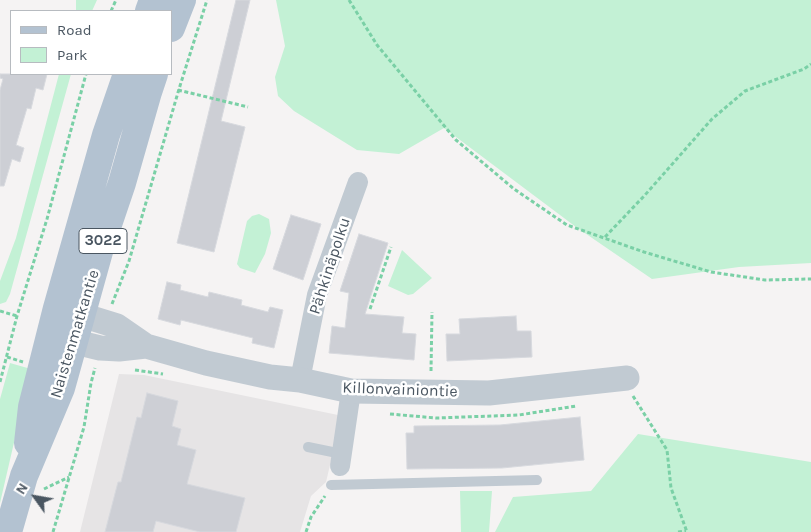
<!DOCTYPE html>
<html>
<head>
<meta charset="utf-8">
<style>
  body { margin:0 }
  #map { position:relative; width:811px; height:532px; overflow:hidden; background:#f5f3f3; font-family:Karla,sans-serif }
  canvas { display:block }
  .legend { position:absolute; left:10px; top:10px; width:162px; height:65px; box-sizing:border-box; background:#fff; border:1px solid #b7bbc0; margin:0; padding:6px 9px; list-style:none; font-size:15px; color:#4a5661 }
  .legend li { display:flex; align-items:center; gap:10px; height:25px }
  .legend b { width:25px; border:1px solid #b7bbc0 }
  .north { position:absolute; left:10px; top:472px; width:50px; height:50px; -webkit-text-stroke:4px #fff; paint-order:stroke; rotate:302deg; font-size:14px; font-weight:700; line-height:20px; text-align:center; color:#4a5661 }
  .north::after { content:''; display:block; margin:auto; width:18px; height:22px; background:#4a5661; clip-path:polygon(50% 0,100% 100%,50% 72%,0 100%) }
</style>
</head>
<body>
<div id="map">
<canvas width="811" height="532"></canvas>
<ul class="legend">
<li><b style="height:6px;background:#b3c2d1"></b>Road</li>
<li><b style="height:14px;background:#c3f1d5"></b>Park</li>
</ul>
<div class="north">N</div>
</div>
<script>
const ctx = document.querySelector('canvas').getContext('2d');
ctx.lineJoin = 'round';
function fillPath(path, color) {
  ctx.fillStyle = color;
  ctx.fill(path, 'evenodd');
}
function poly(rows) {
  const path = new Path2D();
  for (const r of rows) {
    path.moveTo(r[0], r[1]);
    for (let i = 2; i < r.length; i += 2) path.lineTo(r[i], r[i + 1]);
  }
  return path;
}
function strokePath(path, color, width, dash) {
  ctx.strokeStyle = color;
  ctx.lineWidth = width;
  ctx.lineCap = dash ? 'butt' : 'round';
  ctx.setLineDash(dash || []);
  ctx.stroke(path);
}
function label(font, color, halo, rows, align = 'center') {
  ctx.font = font + ' Karla,sans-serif';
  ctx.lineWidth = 5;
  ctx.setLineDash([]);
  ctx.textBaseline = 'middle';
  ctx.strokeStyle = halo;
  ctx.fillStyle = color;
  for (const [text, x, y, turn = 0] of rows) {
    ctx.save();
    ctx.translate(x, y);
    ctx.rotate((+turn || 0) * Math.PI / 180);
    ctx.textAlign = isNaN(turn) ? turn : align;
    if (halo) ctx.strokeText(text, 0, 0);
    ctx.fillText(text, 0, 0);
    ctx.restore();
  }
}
const education = poly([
  [119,374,144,375,338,415,339,427,326,482,311,496,300,532,80,532]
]);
const green = poly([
  [76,0,97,0,92,11,76,11],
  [276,0,811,0,811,263,739,267,652,279,576,227,444,128,399,154,357,150,294,111,278,96,275,77,285,46],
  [59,74,71,74,10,294,6,302,0,304,0,281,16,238],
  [259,214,269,219,271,233,265,254,255,273,240,268,237,264,247,221,252,216],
  [402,250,432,278,413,294,408,295,388,286],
  [10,363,31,369,0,503,0,399],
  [638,434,811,462,811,532,495,532,513,497,591,491],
  [460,491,492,491,489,532,461,532]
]);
const building = poly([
  [236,0,250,0,221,121,245,127,214,252,177,243,236,0],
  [0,74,47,74,43,90,36,88,31,109,27,108,16,145,24,148,20,162,12,159,4,186,0,186,0,90,3,79,0,78,0,74],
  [291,215,321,224,303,280,273,269,291,215],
  [359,234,388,243,365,314,404,317,402,333,416,334,414,360,329,353,332,326,345,328,349,293,340,291,359,234],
  [167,282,181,285,180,290,208,297,209,292,242,300,241,305,268,312,270,307,283,310,274,348,252,343,253,338,181,320,180,325,158,319,167,282],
  [516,316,517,331,531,331,532,357,447,361,446,334,460,334,459,319,516,316],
  [147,393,178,401,172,426,181,429,177,445,196,450,187,484,245,498,236,532,200,532,156,521,153,532,105,532,118,482,121,482,137,417,141,418,147,393],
  [580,417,584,460,502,468,407,469,406,433,414,433,414,426,500,425,580,417]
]);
const path = poly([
  [349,0,377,45,456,140,514,189,567,225,644,252,711,272,765,280,811,279],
  [111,11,116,0],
  [178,90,248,107],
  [605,237,645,195,712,119,745,91,804,69,811,64],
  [112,304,129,261,179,89,207,0],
  [370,309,391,247],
  [0,311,17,316],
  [7,357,23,362],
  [135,370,163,374],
  [431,371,432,312],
  [0,382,17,316,47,219,86,74],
  [633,396,667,450,671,488,687,532],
  [390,414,436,418,519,415,576,406],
  [44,489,69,477],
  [53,532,84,427,91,383,95,368],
  [306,532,311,517,325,496],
  [678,532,686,531]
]);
const service = poly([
  [308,447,342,454],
  [331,485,537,480]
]);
const minor = poly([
  [300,380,317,295,358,182],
  [340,466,351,391]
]);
const tertiary = poly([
  [62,309,117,326,146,346,206,363,270,377,300,380,351,391,489,393,627,378],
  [55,337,100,348,119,349,146,346]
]);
const primary = poly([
  [149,11,153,0],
  [171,28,182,0],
  [28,443,32,407,57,308,106,135,127,74],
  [8,532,24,476,61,388,100,248,122,183,148,92,154,74]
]);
const shields = [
  [103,241,48]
];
const shieldNames = [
  ["3022",103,241]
];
const streetNames = [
  ["Pähkinäpolku",330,266,-72],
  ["Naistenmatkantie",75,334,-73],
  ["Killonvainiontie",400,390,2]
];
fillPath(education, '#e6e4e5');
fillPath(green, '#c3f1d5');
fillPath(building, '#cdcfd5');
strokePath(building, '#d7d9de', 1);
strokePath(path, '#7ad0a6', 3, [4, 2.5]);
strokePath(service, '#c1cad2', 10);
strokePath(minor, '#c1cad2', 20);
strokePath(tertiary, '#c1cad2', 25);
strokePath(primary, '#b3c2d1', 28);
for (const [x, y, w] of shields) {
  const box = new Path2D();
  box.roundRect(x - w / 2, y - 12.5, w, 25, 4);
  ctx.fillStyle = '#fff';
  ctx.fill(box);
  strokePath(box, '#4a5661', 1);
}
label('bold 15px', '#4a5661', null, shieldNames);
label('16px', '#4a5661', '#fff', streetNames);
</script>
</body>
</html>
